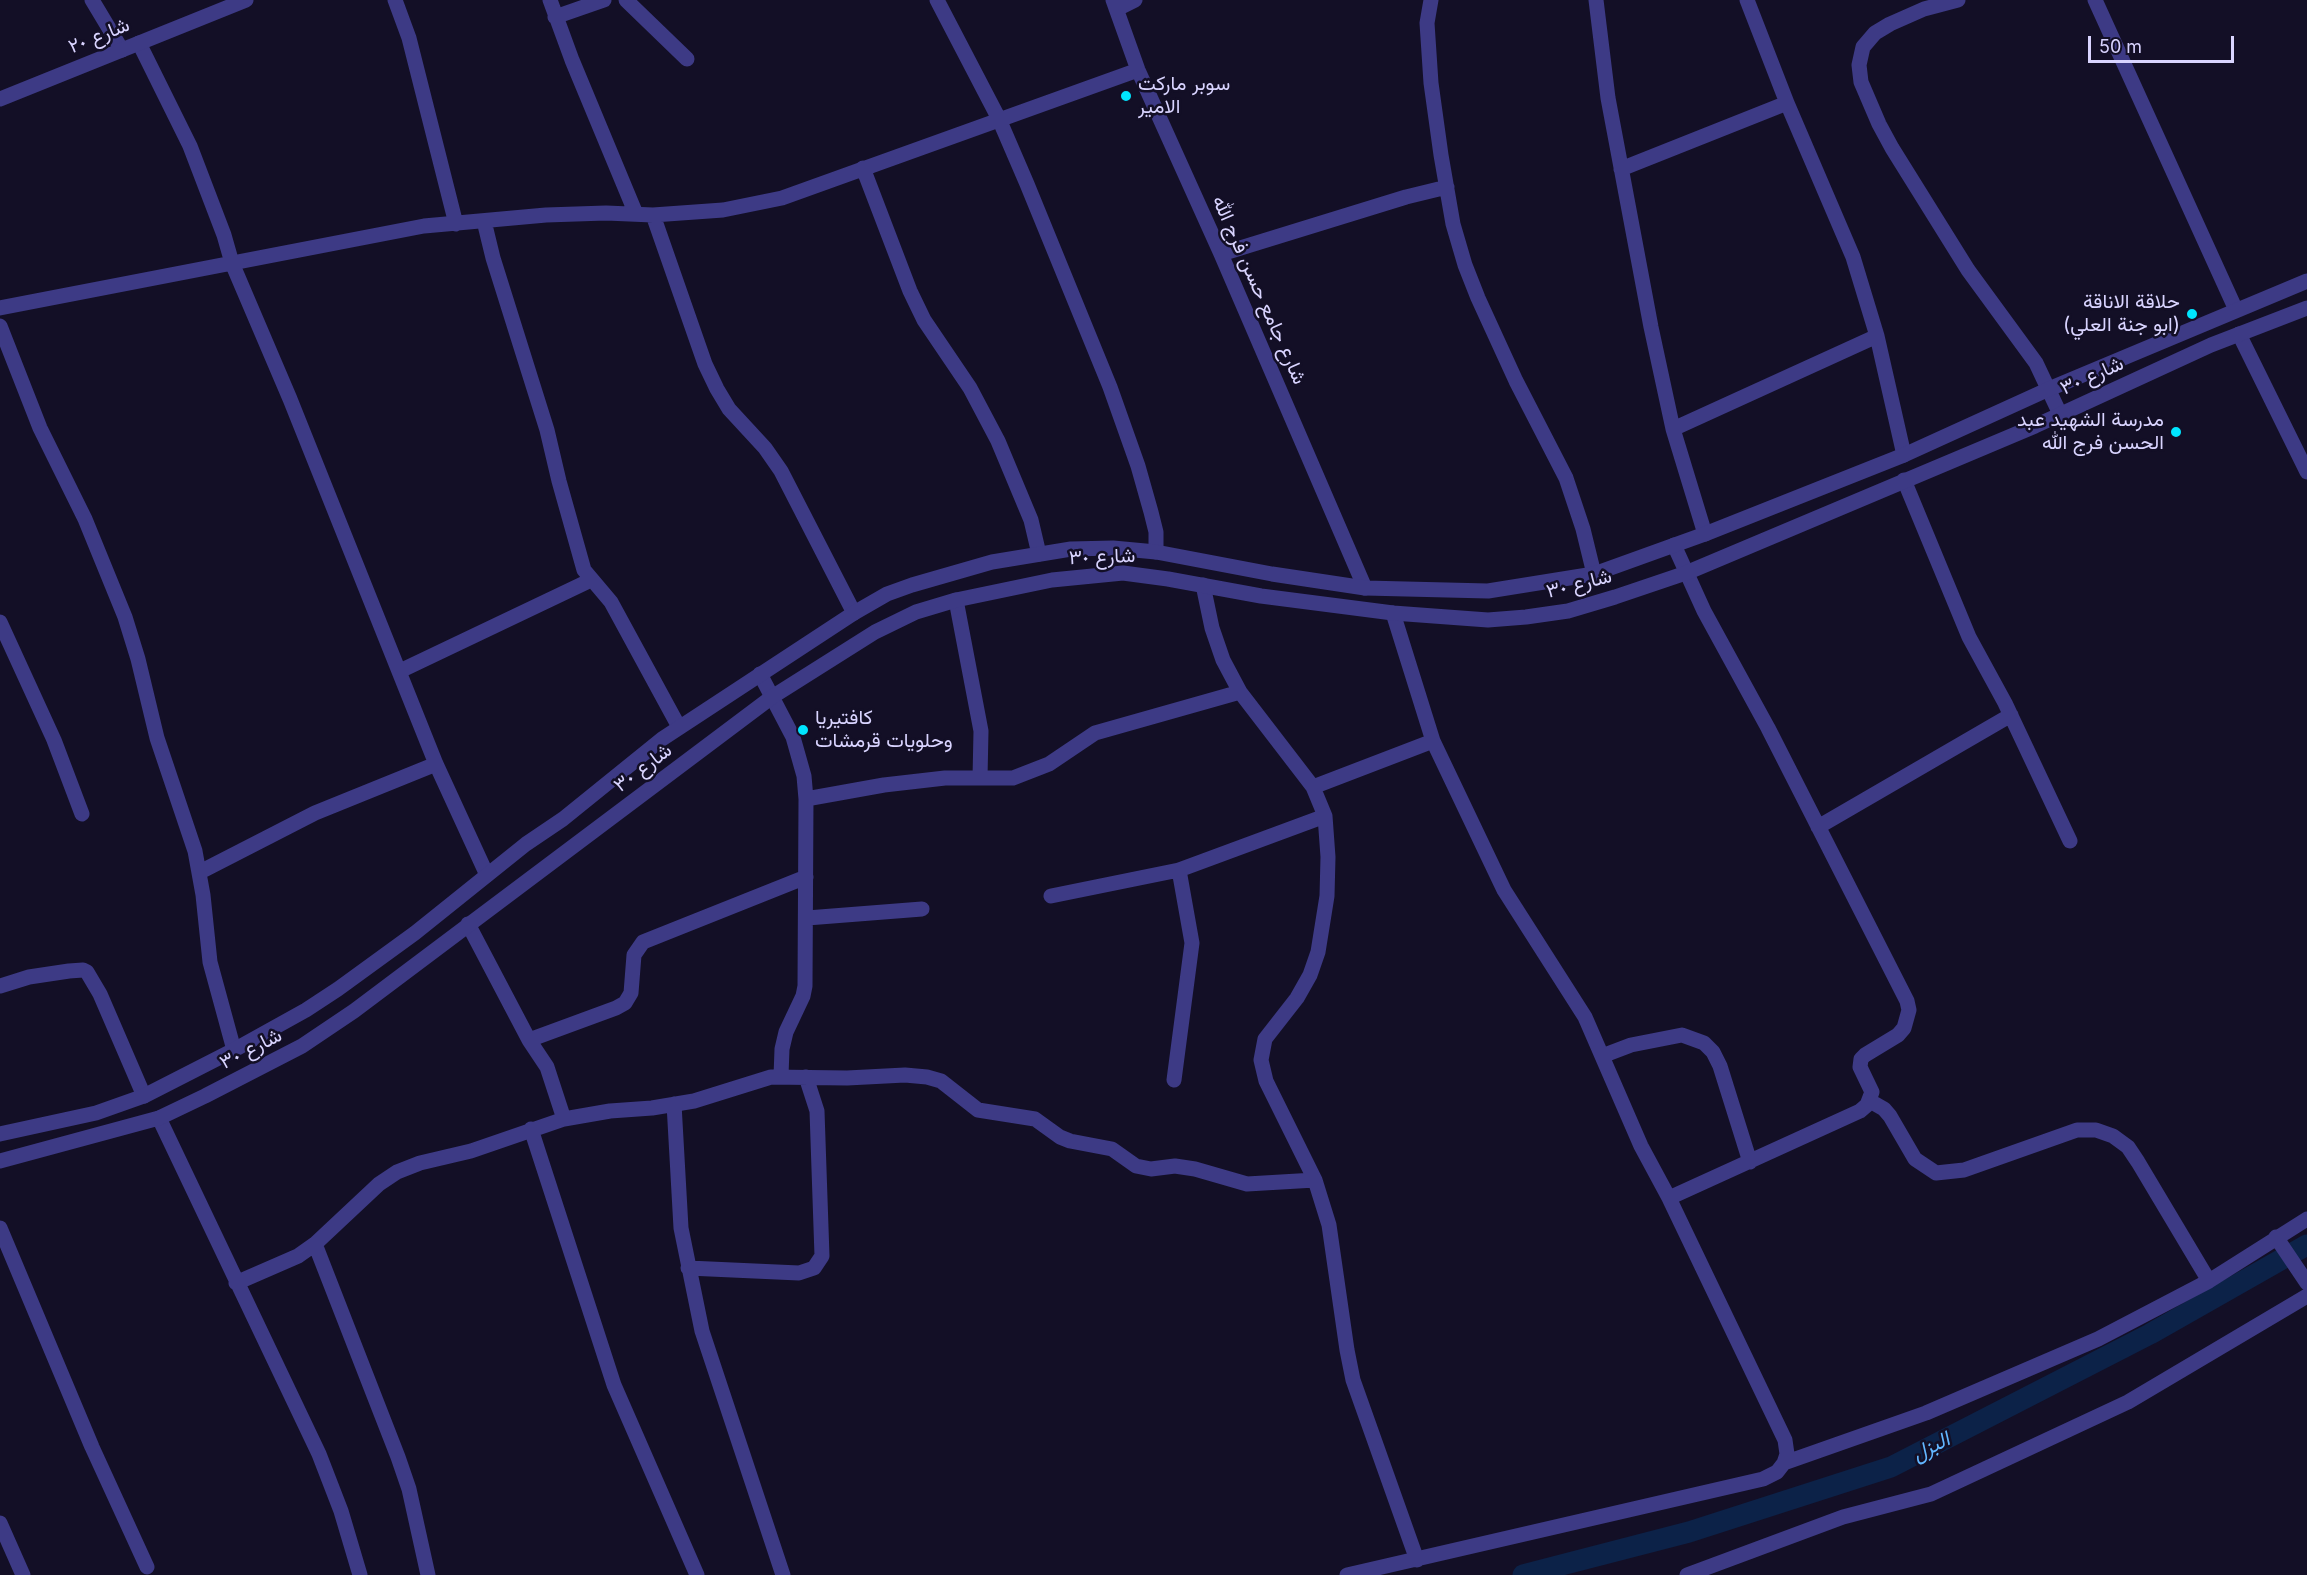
<!DOCTYPE html>
<html>
<head>
<meta charset="utf-8">
<style>
  body { margin:0 }
  #map { position:relative; width:2307px; height:1575px; overflow:hidden; background:#130f26; font-family:Inter,sans-serif }
  canvas { display:block }
  .scale { position:absolute; left:2088px; top:36px; width:146px; height:27px; box-sizing:border-box; border:3px solid #d9d4ff; border-top:0; padding-left:8px; font-size:18px; line-height:21px; white-space:nowrap; color:#d9d4ff; -webkit-text-stroke:4px #130f26; paint-order:stroke }
</style>
</head>
<body>
<div id="map">
<canvas width="2307" height="1575"></canvas>
<div class="scale">50 m</div>
</div>
<script>
const ctx = document.querySelector('canvas').getContext('2d');
ctx.lineJoin = 'round';
function poly(rows) {
  const path = new Path2D();
  for (const r of rows) {
    path.moveTo(r[0], r[1]);
    for (let i = 2; i < r.length; i += 2) path.lineTo(r[i], r[i + 1]);
  }
  return path;
}
function strokePath(path, color, width, dash) {
  ctx.strokeStyle = color;
  ctx.lineWidth = width;
  ctx.lineCap = dash ? 'butt' : 'round';
  ctx.setLineDash(dash || []);
  ctx.stroke(path);
}
function label(font, color, halo, rows, align = 'center') {
  ctx.font = font + ' Inter,Vazirmatn,sans-serif';
  ctx.lineWidth = 5;
  ctx.setLineDash([]);
  ctx.textBaseline = 'middle';
  ctx.strokeStyle = halo;
  ctx.fillStyle = color;
  for (const [text, x, y, turn = 0] of rows) {
    ctx.save();
    ctx.translate(x, y);
    ctx.rotate((+turn || 0) * Math.PI / 180);
    ctx.textAlign = isNaN(turn) ? turn : align;
    if (halo) ctx.strokeText(text, 0, 0);
    ctx.fillText(text, 0, 0);
    ctx.restore();
  }
}
const canal = poly([
  [1523,1575,1689,1532,1891,1467,2150,1334,2307,1245]
]);
const minor = poly([
  [92,0,122,50],
  [395,0,409,38,456,224],
  [550,0,572,60,636,214],
  [626,0,687,59],
  [937,0,999,119,1027,184,1110,387,1138,466,1151,512,1156,532,1156,552],
  [1113,0,1138,70,1221,254,1365,588],
  [1431,0,1427,23,1431,83,1441,155,1453,224,1465,265,1478,298,1516,381,1566,478,1583,529,1594,574],
  [1596,0,1608,98,1651,327,1673,429,1705,534],
  [1747,0,1787,103,1853,257,1877,336,1904,455],
  [1958,0,1924,9,1890,24,1875,33,1863,47,1859,65,1861,82,1879,124,1892,148,1968,270,2036,363,2060,414],
  [2095,0,2236,310],
  [1117,9,1135,0],
  [555,17,604,0],
  [139,43,190,146,224,235,232,263,290,399,436,764,487,875],
  [863,168,910,291,924,320,970,388,998,441,1031,520,1039,554],
  [1621,169,1787,103],
  [653,215,705,364,717,389,729,409,765,448,781,471,854,613],
  [484,221,493,258,547,430,559,481,584,570,611,602,679,727],
  [1221,254,1406,197,1447,187],
  [0,308,424,226,546,215,606,213,653,215,723,210,782,198,1138,70],
  [0,326,40,428,85,519,125,617,138,659,157,738,195,851,203,895,210,962,234,1050],
  [2239,334,2307,472],
  [1673,429,1877,336],
  [1904,480,1969,637,2005,703,2070,841],
  [1203,585,1212,628,1223,660,1240,692,1313,787,1325,816,1328,857,1327,896,1318,952,1310,975,1297,998,1265,1039,1261,1060,1266,1081,1315,1180,1329,1225,1347,1350,1353,1380,1417,1560],
  [956,600,981,731,980,778],
  [0,622,54,740,82,814],
  [400,671,591,580],
  [760,674,793,737,804,776,806,799,805,986,803,996,786,1032,782,1049,781,1076],
  [1313,787,1433,741],
  [806,799,884,785,945,778,1013,778,1049,764,1095,733,1240,692],
  [1818,827,2011,715],
  [200,872,315,813,436,764],
  [1051,896,1179,870,1325,816],
  [807,918,922,909],
  [468,924,529,1040,547,1067,564,1119],
  [0,986,29,977,69,971,83,970,87,972,100,994,144,1096],
  [529,1040,616,1008,625,1003,631,993,634,955,643,942,806,877],
  [1602,1056,1631,1045,1682,1035,1704,1043,1713,1052,1720,1066,1750,1162],
  [1174,1080,1192,943,1179,870],
  [1870,1101,1884,1109,1890,1116,1915,1159,1936,1173,1964,1170,2077,1130,2096,1130,2113,1136,2128,1147,2138,1162,2209,1281],
  [674,1104,681,1228,702,1331,783,1575],
  [159,1118,319,1454,341,1511,360,1575],
  [531,1129,614,1385,697,1575],
  [1669,1198,1860,1111,1867,1105,1872,1092,1860,1067,1861,1059,1865,1055,1898,1035,1904,1028,1909,1010,1907,1001,1768,728,1704,611,1674,545],
  [0,1228,92,1447,147,1567],
  [2276,1237,2307,1283],
  [315,1244,398,1457,409,1489,428,1575],
  [688,1268,799,1273,814,1268,822,1256,817,1111,806,1077],
  [236,1283,298,1256,315,1244,379,1184,397,1172,420,1163,471,1151,564,1119,610,1111,652,1108,694,1101,771,1077,847,1078,905,1075,927,1077,941,1081,978,1110,1035,1119,1060,1137,1070,1141,1112,1149,1136,1166,1151,1169,1175,1166,1195,1169,1247,1184,1315,1180],
  [1784,1463,1926,1413,2098,1339,2209,1281,2307,1219],
  [0,1523,23,1575],
  [1347,1575,1763,1479,1777,1472,1784,1463,1787,1454,1785,1440,1669,1198,1641,1146,1585,1017,1504,890,1433,741,1393,613],
  [1687,1575,1843,1517,1931,1494,2128,1402,2307,1296]
]);
const tertiary = poly([
  [0,99,246,0],
  [0,1134,96,1113,144,1096,234,1050,306,1010,338,989,415,933,526,844,563,819,662,739,854,613,887,594,912,585,992,562,1071,549,1113,548,1156,552,1272,574,1365,588,1488,591,1594,574,1705,534,1904,455,2049,389,2307,281],
  [0,1161,159,1118,205,1096,302,1046,354,1011,772,697,875,632,916,612,956,600,1052,580,1123,573,1168,579,1261,596,1393,613,1488,620,1526,617,1568,611,1615,597,1686,573,2035,426,2211,345,2307,308]
]);
const markers = [
  [1126,96,6,"#00e5ff"],
  [2192,314,6,"#00e5ff"],
  [2176,432,6,"#00e5ff"],
  [803,730,6,"#00e5ff"]
];
const streetNames = [
  ["شارع ٢٠",99,36,-22],
  ["شارع جامع حسن فرج الله",1259,290,66],
  ["شارع ٣٠",2092,376,-24],
  ["شارع ٣٠",1102,557,-2],
  ["شارع ٣٠",1579,584,-14],
  ["شارع ٣٠",643,768,-37],
  ["شارع ٣٠",251,1049,-27]
];
const poiNames = [
  ["سوبر ماركت",1138,84],
  ["الامير",1138,107],
  ["حلاقة الاناقة",2180,302,"right"],
  ["(ابو جنة العلي)",2180,325,"right"],
  ["مدرسة الشهيد عبد",2164,420,"right"],
  ["الحسن فرج الله",2164,443,"right"],
  ["كافتيريا",815,718],
  ["وحلويات قرمشات",815,741]
];
const waterNames = [
  ["البزل",1931,1447,-27]
];
strokePath(canal, '#0c2248', 21);
strokePath(minor, '#3d3a85', 15);
strokePath(tertiary, '#3d3a85', 15);
for (const [x, y, r, color] of markers) {
  const dot = new Path2D();
  dot.arc(x, y, r, 0, 2 * Math.PI);
  ctx.fillStyle = color;
  ctx.fill(dot);
  strokePath(dot, '#130f26', 2);
}
label('20px', '#d9d4ff', '#130f26', streetNames);
label('20px', '#d9d4ff', '#130f26', poiNames, 'left');
label('italic 21px', '#62b6ff', '#130f26', waterNames);
</script>
</body>
</html>
